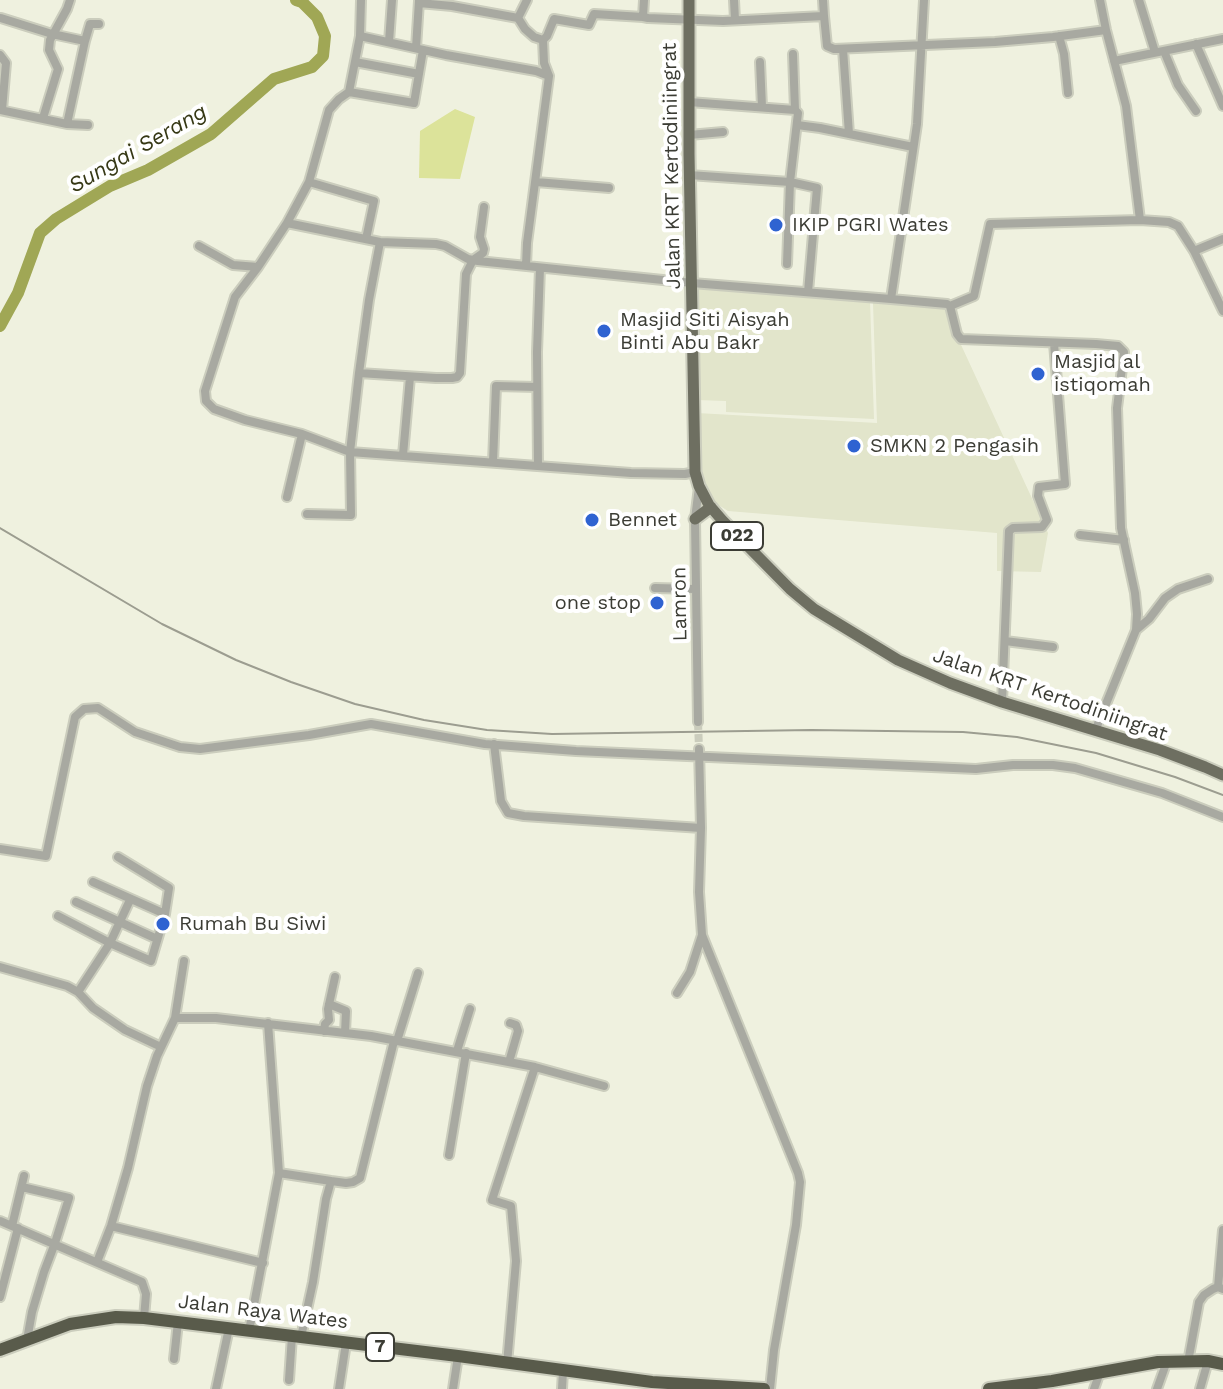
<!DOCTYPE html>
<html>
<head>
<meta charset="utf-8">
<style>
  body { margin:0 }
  canvas { display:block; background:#eff1df }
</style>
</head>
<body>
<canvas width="1223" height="1389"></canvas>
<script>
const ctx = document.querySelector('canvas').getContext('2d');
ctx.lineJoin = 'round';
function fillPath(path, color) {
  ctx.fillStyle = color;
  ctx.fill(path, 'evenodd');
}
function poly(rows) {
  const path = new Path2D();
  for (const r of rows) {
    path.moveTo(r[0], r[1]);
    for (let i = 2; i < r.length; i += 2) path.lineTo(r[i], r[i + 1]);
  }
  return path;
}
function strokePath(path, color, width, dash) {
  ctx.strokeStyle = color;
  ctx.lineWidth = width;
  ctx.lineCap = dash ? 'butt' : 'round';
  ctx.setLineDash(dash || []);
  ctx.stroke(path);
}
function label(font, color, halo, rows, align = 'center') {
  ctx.font = font + ' "Work Sans",sans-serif';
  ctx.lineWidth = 8;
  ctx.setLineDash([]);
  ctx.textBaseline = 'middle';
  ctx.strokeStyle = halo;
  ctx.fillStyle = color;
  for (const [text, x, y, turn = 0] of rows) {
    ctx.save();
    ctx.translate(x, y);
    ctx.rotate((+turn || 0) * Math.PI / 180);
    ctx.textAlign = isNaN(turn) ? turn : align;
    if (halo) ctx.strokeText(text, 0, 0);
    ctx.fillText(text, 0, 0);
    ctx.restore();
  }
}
const built = poly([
  [697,286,870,301,874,419,726,412,726,401,697,400],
  [873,303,944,308,1048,533,1041,572,997,571,997,533,728,511,717,504,709,495,705,485,702,470,697,413,877,423]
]);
const green = poly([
  [455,109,475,117,460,179,419,178,420,131]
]);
const river = poly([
  [0,326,18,293,40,233,56,219,110,186,148,170,211,134,274,79,312,67,323,56,325,36,317,17,302,2,296,0]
]);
const minorTunnel = poly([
  [698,722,699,749]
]);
const minor = poly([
  [361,0,360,36,349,92,414,103,423,50],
  [644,0,643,17,648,18,723,21,824,16,827,46,834,49,995,42,1053,37,1106,30],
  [734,0,735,20],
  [823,0,824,16],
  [1100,0,1106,30,1126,106,1140,220],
  [1139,0,1155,52],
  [419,3,452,6,518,18,527,0],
  [1,18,52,34,85,41,90,24,99,24],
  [518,18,525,29,534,37,543,40,544,63,549,76,527,243,526,266],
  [360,36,446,55,536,71,549,76],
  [1059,36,1064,54,1068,93],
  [543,40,547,36,554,19,589,25,594,14,643,17],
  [389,42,392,0],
  [1196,44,1223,106],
  [416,48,419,1],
  [843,49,849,134],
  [1164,51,1178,85,1196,111],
  [793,54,795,110],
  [0,55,6,63,2,110],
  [1114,61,1223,39],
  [355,62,419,74],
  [760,62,762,107],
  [689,102,795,110,798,113,790,182,787,264],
  [0,110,67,124,88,125],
  [43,118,58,69,49,50,50,40,67,9,70,0],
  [67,124,85,41],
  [797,125,820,128,913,147],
  [689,135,723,132],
  [689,175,790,182,817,188,808,292],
  [309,182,374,201,366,239],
  [536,182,609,188],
  [287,223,309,182,329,110,339,99,349,92],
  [199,246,233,265,258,267],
  [1194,251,1223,239],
  [891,299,947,304,950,306,974,296,990,224,1140,220,1169,222,1178,226,1194,251,1223,311],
  [950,306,957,334,961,339,1096,344,1118,346,1124,352,1117,408,1121,528,1135,593,1137,614,1136,630,1095,731],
  [359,373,436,378,452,378,457,377,460,373,466,274,473,260,483,253,484,249,480,237,484,207],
  [403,455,410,377],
  [493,462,496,386,537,387],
  [538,466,537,352,540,268],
  [695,472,685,474,631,473,350,452,302,434,245,420,214,409,206,401,205,391,235,297,258,267,287,223,380,242,436,244,445,246,468,259,478,261,692,283,891,299,917,124,924,0],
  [287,497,302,434],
  [307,514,351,515,350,452,359,373,369,300,380,242],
  [1080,535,1124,540],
  [655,588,695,589],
  [1136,630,1149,619,1165,598,1178,589,1208,579],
  [1005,641,1053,647],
  [1002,702,1009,531,1013,528,1042,527,1047,520,1038,496,1039,487,1065,484,1054,343],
  [698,722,695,519,699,487],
  [494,744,501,801,508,813,524,816,701,828],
  [699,749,701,828,699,892,702,935,798,1173,800,1182,796,1225,774,1350,770,1389],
  [0,849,46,856,75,717,84,709,98,708,135,732,180,747,200,749,309,735,371,724,485,744,576,751,976,769,1013,765,1053,765,1075,768,1162,793,1223,817],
  [93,882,165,914],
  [76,902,157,939],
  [58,916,110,943,151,961,165,914,169,888,118,857],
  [0,967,67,986,78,992,93,1008,125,1030,161,1047],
  [78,992,110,943,130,900],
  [677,993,690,972,702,935],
  [329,1004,346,1011,345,1033],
  [175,1018,216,1018,371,1036,535,1067,604,1086],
  [324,1031,325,1024,329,1020,328,1009,335,977],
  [397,1041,418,973],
  [457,1051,470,1009],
  [509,1062,518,1031,516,1025,510,1023],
  [449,1155,466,1053],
  [279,1173,331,1181],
  [22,1187,69,1198,55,1243,44,1272,32,1312,27,1340],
  [0,1221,142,1282,146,1294,144,1318],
  [12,1226,24,1176],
  [111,1226,263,1263],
  [97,1262,111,1226,128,1168,147,1086,157,1056,175,1018,184,961],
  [1218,1287,1223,1230],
  [0,1297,18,1228],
  [249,1331,279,1173,268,1023],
  [301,1337,313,1282,326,1199,331,1181,346,1183,353,1182,360,1178,394,1041],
  [174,1359,178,1322],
  [1188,1362,1199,1302,1204,1295,1213,1289,1218,1287,1223,1289],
  [507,1364,516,1261,511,1206,492,1200,535,1067],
  [289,1380,292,1336],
  [216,1389,229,1328],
  [339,1389,346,1343],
  [453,1389,458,1356],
  [562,1389,563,1371],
  [1094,1389,1100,1372],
  [1157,1389,1167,1361],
  [1200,1389,1208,1361]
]);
const major = poly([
  [689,0,689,154,695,472,699,486,709,505,722,520,790,589,814,609,898,660,950,683,1002,702,1160,750,1205,767,1223,775],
  [695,519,711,507]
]);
const highway = poly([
  [0,1350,70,1324,116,1317,144,1318,458,1356,652,1382,764,1389],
  [989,1389,1052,1381,1158,1362,1208,1361,1223,1364]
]);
const rail = poly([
  [0,528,162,624,236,660,291,682,355,704,424,720,487,730,552,734,811,730,963,732,1017,737,1096,753,1175,777,1223,795]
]);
const markers = [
  [776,225,8,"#2f63d1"],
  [604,331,8,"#2f63d1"],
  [1038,374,8,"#2f63d1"],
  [854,446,8,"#2f63d1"],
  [592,520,8,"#2f63d1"],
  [657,603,8,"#2f63d1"],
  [163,924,8,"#2f63d1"]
];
const shields = [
  [737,536,52],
  [380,1347,28]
];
const shieldNames = [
  ["022",737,536],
  ["7",380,1347]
];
const streetNames = [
  ["Jalan KRT Kertodiniingrat",672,166,-91],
  ["Lamron",680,604,-91],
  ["Jalan KRT Kertodiniingrat",1050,695,19],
  ["Jalan Raya Wates",263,1312,7]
];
const poiNames = [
  ["IKIP PGRI Wates",792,225],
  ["Masjid Siti Aisyah",620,320],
  ["Binti Abu Bakr",620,343],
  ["Masjid al",1054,362],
  ["istiqomah",1054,385],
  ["SMKN 2 Pengasih",870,446],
  ["Bennet",608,520],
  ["one stop",641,603,"right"],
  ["Rumah Bu Siwi",179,924]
];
const waterNames = [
  ["Sungai Serang",138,149,-30]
];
fillPath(built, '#e2e5cb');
fillPath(green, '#dce39a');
strokePath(river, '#a0a755', 12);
strokePath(minorTunnel, '#cbcdbd', 8, [8, 4]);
strokePath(minor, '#cbcdbd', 12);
strokePath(major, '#cbcdbd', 15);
strokePath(highway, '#cbcdbd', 16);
strokePath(minor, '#a8a9a1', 8);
strokePath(major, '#6e6f61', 11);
strokePath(highway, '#595b4b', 12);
strokePath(rail, '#9c9d90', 2);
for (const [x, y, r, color] of markers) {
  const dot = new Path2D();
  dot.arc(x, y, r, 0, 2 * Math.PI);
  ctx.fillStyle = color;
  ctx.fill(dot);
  strokePath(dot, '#fff', 3);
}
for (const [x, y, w] of shields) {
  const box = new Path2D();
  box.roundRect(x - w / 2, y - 14, w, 28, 6);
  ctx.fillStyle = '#fff';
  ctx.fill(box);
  strokePath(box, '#3b3c34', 2);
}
label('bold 18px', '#3b3c34', null, shieldNames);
label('20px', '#3b3c34', '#fff', streetNames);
label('20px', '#3b3c34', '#fff', poiNames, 'left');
label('italic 22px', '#363815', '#fff', waterNames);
</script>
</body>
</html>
